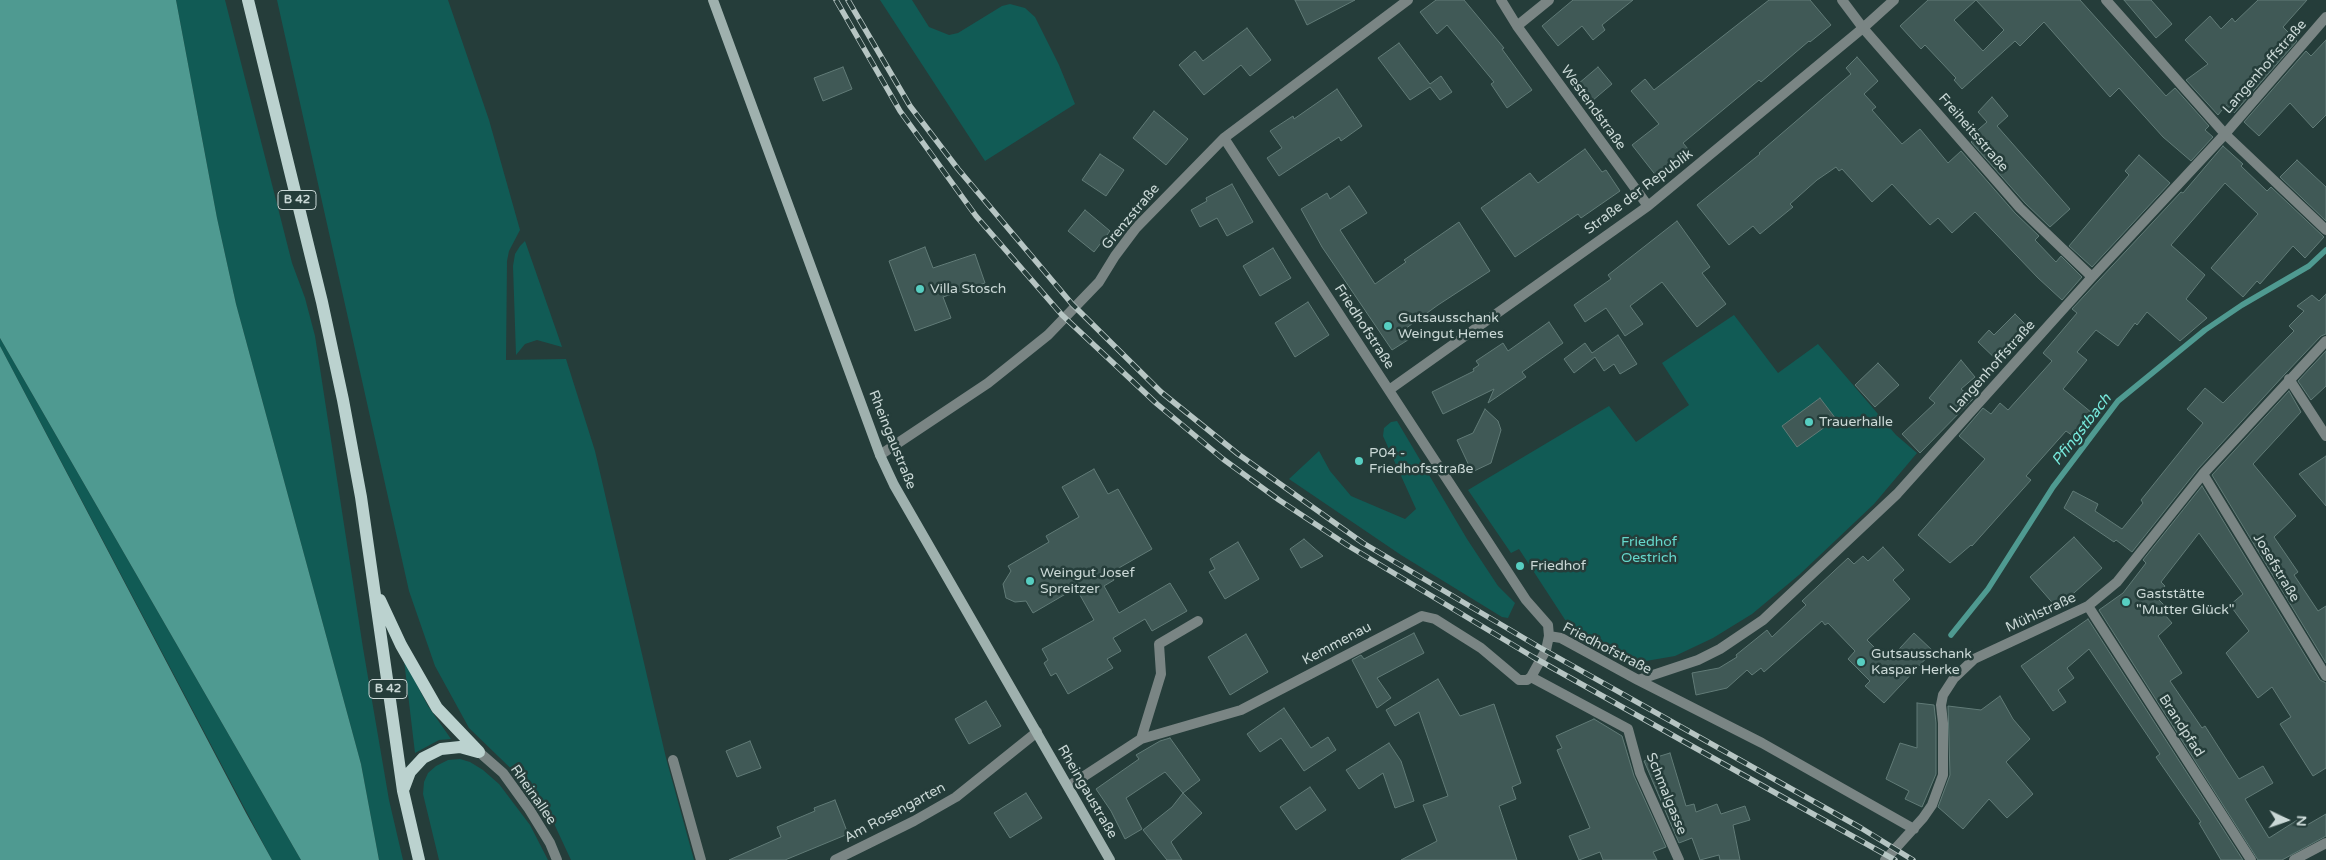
<!DOCTYPE html>
<html>
<head>
<meta charset="utf-8">
<style>
  body { margin:0 }
  #map { position:relative; width:2326px; height:860px; overflow:hidden; background:#253d3a; font-family:"Varela Round",sans-serif }
  canvas { display:block }
  .north { position:absolute; left:2261px; top:795px; width:50px; height:50px; -webkit-text-stroke:4px #253d3a; paint-order:stroke; rotate:93deg; font-size:14px; font-weight:700; line-height:20px; text-align:center; color:#cad8d6 }
  .north::after { content:''; display:block; margin:auto; width:18px; height:22px; background:#cad8d6; clip-path:polygon(50% 0,100% 100%,50% 72%,0 100%) }
</style>
</head>
<body>
<div id="map">
<canvas width="2326" height="860"></canvas>
<div class="north">N</div>
</div>
<script>
const ctx = document.querySelector('canvas').getContext('2d');
ctx.lineJoin = 'round';
function fillPath(path, color) {
  ctx.fillStyle = color;
  ctx.fill(path, 'evenodd');
}
function poly(rows) {
  const path = new Path2D();
  for (const r of rows) {
    path.moveTo(r[0], r[1]);
    for (let i = 2; i < r.length; i += 2) path.lineTo(r[i], r[i + 1]);
  }
  return path;
}
function strokePath(path, color, width, dash) {
  ctx.strokeStyle = color;
  ctx.lineWidth = width;
  ctx.lineCap = dash ? 'butt' : 'round';
  ctx.setLineDash(dash || []);
  ctx.stroke(path);
}
function label(font, color, halo, rows, align = 'center') {
  ctx.font = font + ' "Varela Round",sans-serif';
  ctx.lineWidth = 5;
  ctx.setLineDash([]);
  ctx.textBaseline = 'middle';
  ctx.strokeStyle = halo;
  ctx.fillStyle = color;
  for (const [text, x, y, turn = 0] of rows) {
    ctx.save();
    ctx.translate(x, y);
    ctx.rotate((+turn || 0) * Math.PI / 180);
    ctx.textAlign = isNaN(turn) ? turn : align;
    if (halo) ctx.strokeText(text, 0, 0);
    ctx.fillText(text, 0, 0);
    ctx.restore();
  }
}
const green = poly([
  [176,0,225,0,292,263,305,298,315,336,363,648,389,800,403,860,379,860,361,764,236,304,217,218],
  [277,0,448,0,489,120,520,230,509,251,507,261,506,360,566,359,595,451,666,758,694,860,571,860,550,815,530,787,469,728,435,666,409,591],
  [880,0,912,0,929,27,949,35,958,33,1002,6,1010,4,1025,8,1035,17,1059,65,1075,104,985,161],
  [525,241,562,347,537,340,525,344,516,355,513,266,515,254,520,246],
  [1734,315,1778,373,1818,344,1896,435,1917,453,1874,504,1799,575,1752,614,1713,638,1675,656,1640,662,1619,657,1573,632,1519,549,1511,553,1468,490,1609,406,1636,442,1689,405,1662,363],
  [0,338,301,860,272,860,0,346],
  [1397,421,1467,539,1498,586,1515,603,1508,618,1502,617,1401,555,1289,479,1319,451,1330,471,1351,496,1405,519,1416,509,1383,436,1384,428,1391,422],
  [404,660,428,706,451,739,439,740,415,753],
  [460,759,470,762,483,770,499,784,530,825,548,860,439,860,423,794,424,782,428,773,436,766,448,760]
]);
const water = poly([
  [0,0,176,0,217,218,236,304,361,764,379,860,301,860,0,338],
  [0,346,246,813,272,860,0,860]
]);
const stream = poly([
  [1951,635,1988,589,2053,487,2118,401,2205,330,2242,305,2309,266,2326,250]
]);
const building = poly([
  [1295,0,1355,0,1307,25,1295,0],
  [1436,0,1464,0,1504,48,1502,49,1532,90,1507,108,1491,84,1494,82,1447,25,1437,34,1420,12,1436,0],
  [1573,0,1633,0,1602,25,1605,30,1593,40,1582,26,1558,46,1542,26,1573,0],
  [1769,0,1810,0,1831,25,1810,42,1809,41,1761,82,1759,80,1683,143,1688,149,1673,161,1675,163,1657,177,1632,145,1659,124,1631,91,1645,79,1654,90,1769,0],
  [1928,0,1976,0,1954,20,1983,51,2004,30,1976,0,2080,0,2166,96,2175,88,2209,126,2205,130,2213,137,2191,161,2163,137,2119,88,2110,97,2044,22,2020,46,2015,41,1962,89,1954,80,1956,78,1925,45,1921,49,1900,26,1928,0],
  [2124,0,2151,0,2172,24,2156,38,2124,0],
  [2258,0,2307,0,2283,27,2297,41,2234,113,2226,105,2218,115,2186,80,2208,64,2185,40,2210,16,2221,29,2232,18,2235,22,2258,0],
  [1247,28,1271,60,1250,76,1241,65,1204,95,1179,65,1195,51,1203,61,1247,28],
  [2326,40,2326,115,2313,128,2290,103,2259,136,2244,122,2306,51,2311,56,2326,40],
  [1399,43,1430,84,1441,76,1452,92,1440,100,1430,87,1410,100,1378,58,1399,43],
  [1857,57,1878,81,1864,94,1876,107,1872,110,1902,144,1920,129,1948,163,1961,151,2015,213,2039,236,2035,240,2056,262,2061,256,2082,277,2062,300,2038,278,1975,212,1952,233,1938,218,1930,225,1892,184,1872,202,1842,169,1839,171,1836,167,1817,180,1790,204,1793,207,1760,234,1753,226,1729,245,1697,205,1760,154,1759,153,1851,74,1846,68,1857,57],
  [843,67,852,89,823,101,814,78,843,67],
  [1598,67,1612,84,1592,101,1578,84,1598,67],
  [1337,89,1362,126,1341,141,1339,137,1279,176,1267,158,1282,148,1270,131,1293,116,1294,119,1337,89],
  [1992,97,2008,116,1997,126,2070,209,2050,227,2025,203,1971,142,1975,138,1972,135,1987,122,1978,112,1992,97],
  [1154,111,1188,139,1166,165,1133,138,1154,111],
  [2223,146,2243,164,2241,166,2267,191,2271,187,2324,237,2305,258,2293,246,2260,284,2257,281,2243,297,2211,268,2258,214,2225,183,2171,245,2205,275,2186,299,2207,318,2180,341,2147,312,2137,325,2135,323,2118,346,2096,330,2077,352,2087,360,2063,389,2092,413,2073,436,2066,431,2026,476,2031,480,1972,546,1971,545,1950,563,1918,535,1985,459,1959,436,1983,408,1991,414,2000,403,2008,410,2052,361,2043,353,2077,313,2072,309,2181,192,2183,193,2223,146],
  [1585,149,1602,172,1606,170,1620,191,1581,218,1578,214,1515,257,1481,208,1530,173,1538,183,1585,149],
  [1100,154,1124,170,1106,196,1082,180,1100,154],
  [2139,155,2170,183,2092,267,2069,246,2129,175,2125,171,2139,155],
  [2297,160,2326,187,2326,221,2280,177,2297,160],
  [1232,184,1253,222,1227,236,1217,218,1200,227,1191,210,1207,201,1206,198,1232,184],
  [1349,186,1367,213,1340,230,1375,284,1406,262,1404,260,1459,222,1490,271,1438,305,1405,329,1411,338,1392,350,1322,247,1301,209,1327,193,1330,199,1349,186],
  [1085,210,1110,231,1094,252,1068,231,1085,210],
  [1677,221,1710,267,1702,273,1726,304,1697,327,1662,282,1630,306,1643,324,1625,336,1606,308,1585,322,1574,305,1611,279,1608,275,1677,221],
  [925,247,933,268,975,254,985,283,943,297,951,318,915,331,889,261,925,247],
  [1273,248,1291,278,1260,296,1243,266,1273,248],
  [2326,294,2326,334,2321,336,2285,374,2198,469,2132,552,2116,540,2114,542,2064,508,2073,491,2098,504,2095,511,2122,529,2143,503,2141,500,2203,423,2187,409,2205,388,2223,403,2294,331,2289,326,2304,311,2297,306,2312,295,2319,301,2326,294],
  [1308,302,1329,335,1295,357,1275,323,1308,302],
  [2015,314,2031,330,2000,363,1978,342,1989,330,1994,335,2015,314],
  [1549,322,1563,343,1522,372,1526,377,1488,403,1494,389,1443,414,1432,392,1474,371,1473,369,1479,365,1476,361,1503,343,1508,351,1549,322],
  [1618,335,1637,364,1620,374,1614,364,1604,371,1595,357,1574,373,1564,359,1585,343,1592,353,1618,335],
  [2326,351,2326,386,2311,400,2298,381,2326,351],
  [1961,360,1975,377,1961,389,1973,399,1920,453,1902,434,1935,403,1929,398,1961,360],
  [1878,363,1899,385,1875,407,1855,385,1878,363],
  [2289,391,2301,412,2253,464,2296,516,2274,537,2298,572,2294,575,2318,611,2326,606,2326,663,2212,475,2289,391],
  [1820,398,1836,419,1797,447,1782,426,1820,398],
  [1485,409,1498,421,1501,430,1491,463,1472,472,1457,440,1473,433,1485,409],
  [2326,456,2326,506,2299,474,2326,456],
  [1094,469,1108,494,1118,489,1152,549,1110,573,1114,580,1104,586,1119,613,1170,583,1187,611,1152,631,1145,619,1113,638,1121,651,1107,659,1113,668,1068,694,1056,673,1051,676,1044,663,1048,660,1042,649,1094,620,1076,588,1033,613,1026,601,1015,602,1006,598,1003,584,1011,571,1008,566,1049,542,1046,536,1079,517,1062,487,1094,469],
  [2202,486,2320,680,2326,683,2326,768,2313,776,2280,724,2291,717,2272,687,2258,698,2226,653,2249,631,2230,605,2243,594,2199,533,2161,582,2165,586,2156,597,2169,610,2165,615,2172,623,2158,636,2182,673,2170,681,2202,728,2205,726,2239,779,2263,766,2273,783,2245,799,2269,838,2302,817,2307,825,2326,814,2326,836,2282,860,2258,860,2099,610,2123,593,2146,563,2143,560,2202,486],
  [2074,537,2102,568,2057,608,2030,577,2074,537],
  [1304,539,1323,556,1301,568,1290,549,1304,539],
  [1238,542,1259,579,1225,599,1209,572,1215,569,1210,559,1238,542],
  [1883,547,1904,570,1893,580,1910,599,1867,640,1888,661,1914,633,1933,651,1884,703,1865,686,1870,681,1848,659,1855,651,1828,623,1825,625,1822,621,1764,672,1761,668,1752,675,1747,670,1727,688,1696,695,1692,673,1719,668,1737,657,1736,655,1767,630,1772,637,1806,605,1802,601,1848,558,1854,564,1863,556,1868,561,1883,547],
  [2088,619,2243,860,2221,860,2199,823,2201,822,2156,757,2160,754,2089,649,2067,668,2074,678,2058,690,2066,702,2053,711,2021,666,2088,619],
  [1414,633,1424,653,1377,678,1391,698,1377,708,1352,660,1361,655,1364,659,1414,633],
  [1246,634,1268,672,1230,695,1208,657,1246,634],
  [1438,679,1460,716,1494,704,1521,783,1512,787,1516,799,1499,806,1517,860,1401,860,1437,841,1423,805,1448,796,1419,712,1395,726,1386,710,1438,679],
  [2000,696,2013,719,2030,739,2006,762,2033,794,2007,818,1989,799,1963,829,1938,807,1950,775,1948,706,1981,710,2000,696],
  [986,701,1001,726,969,744,955,719,986,701],
  [1917,703,1934,705,1936,723,1936,774,1922,807,1905,799,1909,791,1886,779,1900,743,1917,748,1917,703],
  [1284,708,1311,748,1328,737,1336,750,1304,771,1281,738,1260,752,1247,734,1284,708],
  [1594,719,1622,736,1634,776,1666,847,1653,852,1657,860,1603,860,1600,852,1579,860,1569,836,1590,828,1557,750,1562,748,1556,736,1594,719],
  [1170,738,1200,780,1183,793,1165,772,1126,798,1142,829,1125,839,1111,811,1096,789,1139,759,1136,755,1160,741,1170,738],
  [750,741,761,768,737,777,726,751,750,741],
  [1389,743,1401,761,1414,801,1395,808,1383,773,1359,789,1346,770,1389,743],
  [1670,753,1686,806,1694,804,1696,812,1717,804,1721,814,1745,806,1750,820,1733,825,1740,860,1720,860,1719,855,1700,860,1692,838,1679,843,1644,761,1670,753],
  [1310,787,1326,810,1296,830,1280,807,1310,787],
  [1026,793,1042,818,1010,838,994,813,1026,793],
  [1183,793,1202,813,1171,842,1182,860,1167,860,1143,830,1172,807,1183,793],
  [835,800,848,834,785,860,729,860,781,837,777,827,815,811,814,808,835,800]
]);
const minor = poly([
  [1501,0,1517,26,1648,206],
  [1842,0,1863,28,2020,208,2092,277],
  [2106,0,2225,134,2326,230],
  [1517,26,1549,0],
  [2289,379,2326,436],
  [1389,390,1648,206,1863,28,1894,0],
  [880,455,988,383,1048,335,1099,282,1115,256,1136,228,1224,138,1408,0],
  [2203,474,2326,676],
  [2088,606,2251,860],
  [1549,636,1561,638,1638,680,1762,743,1914,829],
  [1531,677,1628,729,1640,773,1679,860],
  [1638,680,1698,660,1720,649,1763,620,1897,494,2092,277,2225,134,2326,17],
  [1141,739,1161,674,1159,644,1198,621],
  [479,752,503,773,529,809,550,843,557,860],
  [673,760,701,860],
  [1069,786,1141,739,1241,710,1422,616,1435,619,1481,648,1519,680,1527,680,1531,677,1546,650,1549,636,1548,625,1526,600,1224,138],
  [835,860,914,821,956,797,1037,732],
  [1885,860,1923,818,1932,805,1943,775,1943,723,1941,705,1943,695,1954,678,1974,659,2088,606,2117,582,2203,474,2326,341],
  [2294,860,2326,843]
]);
const secondary = poly([
  [713,0,880,455,894,485,1110,860]
]);
const primary = poly([
  [248,0,322,302,343,400,361,497,403,791,419,860],
  [380,600,401,645,437,708,479,752],
  [404,788,410,772,423,758,441,749,460,747,478,752]
]);
const rail = poly([
  [836,0,900,111,976,216,1062,315,1157,404,1223,459,1279,500,1347,545,1533,657,1895,860],
  [848,0,910,106,958,169,1072,304,1161,392,1238,454,1363,543,1539,647,1861,828,1913,860]
]);
const markers = [
  [920,289,5,"#57cec1"],
  [1388,326,5,"#57cec1"],
  [1809,422,5,"#57cec1"],
  [1359,461,5,"#57cec1"],
  [1520,566,5,"#57cec1"],
  [1030,581,5,"#57cec1"],
  [2126,602,5,"#57cec1"],
  [1861,662,5,"#57cec1"]
];
const shields = [
  [297,200,38],
  [388,689,38]
];
const shieldNames = [
  ["B 42",297,200],
  ["B 42",388,689]
];
const streetNames = [
  ["Langenhoffstraße",2265,67,-49],
  ["Westendstraße",1593,108,54],
  ["Freiheitsstraße",1973,133,49],
  ["Straße der Republik",1639,192,-37],
  ["Grenzstraße",1131,217,-50],
  ["Friedhofstraße",1364,327,57],
  ["Langenhoffstraße",1993,367,-48],
  ["Rheingaustraße",892,440,68],
  ["Josefstraße",2276,568,59],
  ["Mühlstraße",2041,613,-25],
  ["Kemmenau",1337,644,-28],
  ["Friedhofstraße",1607,649,27],
  ["Brandpfad",2181,726,57],
  ["Rheingaustraße",1087,792,60],
  ["Schmalgasse",1666,794,68],
  ["Rheinallee",533,795,55],
  ["Am Rosengarten",895,813,-28]
];
const poiNames = [
  ["Villa Stosch",930,289],
  ["Gutsausschank",1398,318],
  ["Weingut Hemes",1398,334],
  ["Trauerhalle",1819,422],
  ["P04 -",1369,453],
  ["Friedhofsstraße",1369,469],
  ["Friedhof",1530,566],
  ["Weingut Josef",1040,573],
  ["Spreitzer",1040,589],
  ["Gaststätte",2136,594],
  ["\"Mutter Glück\"",2136,610],
  ["Gutsausschank",1871,654],
  ["Kaspar Herke",1871,670]
];
const parkNames = [
  ["Friedhof",1649,542],
  ["Oestrich",1649,558]
];
const waterNames = [
  ["Pfingstbach",2082,430,-52]
];
fillPath(green, '#115b55');
fillPath(water, '#4f9a91');
strokePath(stream, '#4f9a91', 5.5);
fillPath(building, '#405956');
strokePath(building, '#617b77', 1);
strokePath(minor, '#7a8584', 10);
strokePath(secondary, '#9fb1ae', 10);
strokePath(primary, '#bbd2cf', 12);
strokePath(rail, '#b6c5c3', 5.5);
strokePath(rail, '#253d3a', 4, [11]);
for (const [x, y, r, color] of markers) {
  const dot = new Path2D();
  dot.arc(x, y, r, 0, 2 * Math.PI);
  ctx.fillStyle = color;
  ctx.fill(dot);
  strokePath(dot, '#253d3a', 2);
}
for (const [x, y, w] of shields) {
  const box = new Path2D();
  box.roundRect(x - w / 2, y - 9.5, w, 19, 4);
  ctx.fillStyle = '#253d3a';
  ctx.fill(box);
  strokePath(box, '#cad8d6', 1);
}
label('bold 12px', '#cad8d6', null, shieldNames);
label('14px', '#cad8d6', '#253d3a', streetNames);
label('14px', '#cad8d6', '#253d3a', poiNames, 'left');
label('14px', '#65d7cb', '#253d3a', parkNames);
label('italic 15px', '#76e8db', '#253d3a', waterNames);
</script>
</body>
</html>
